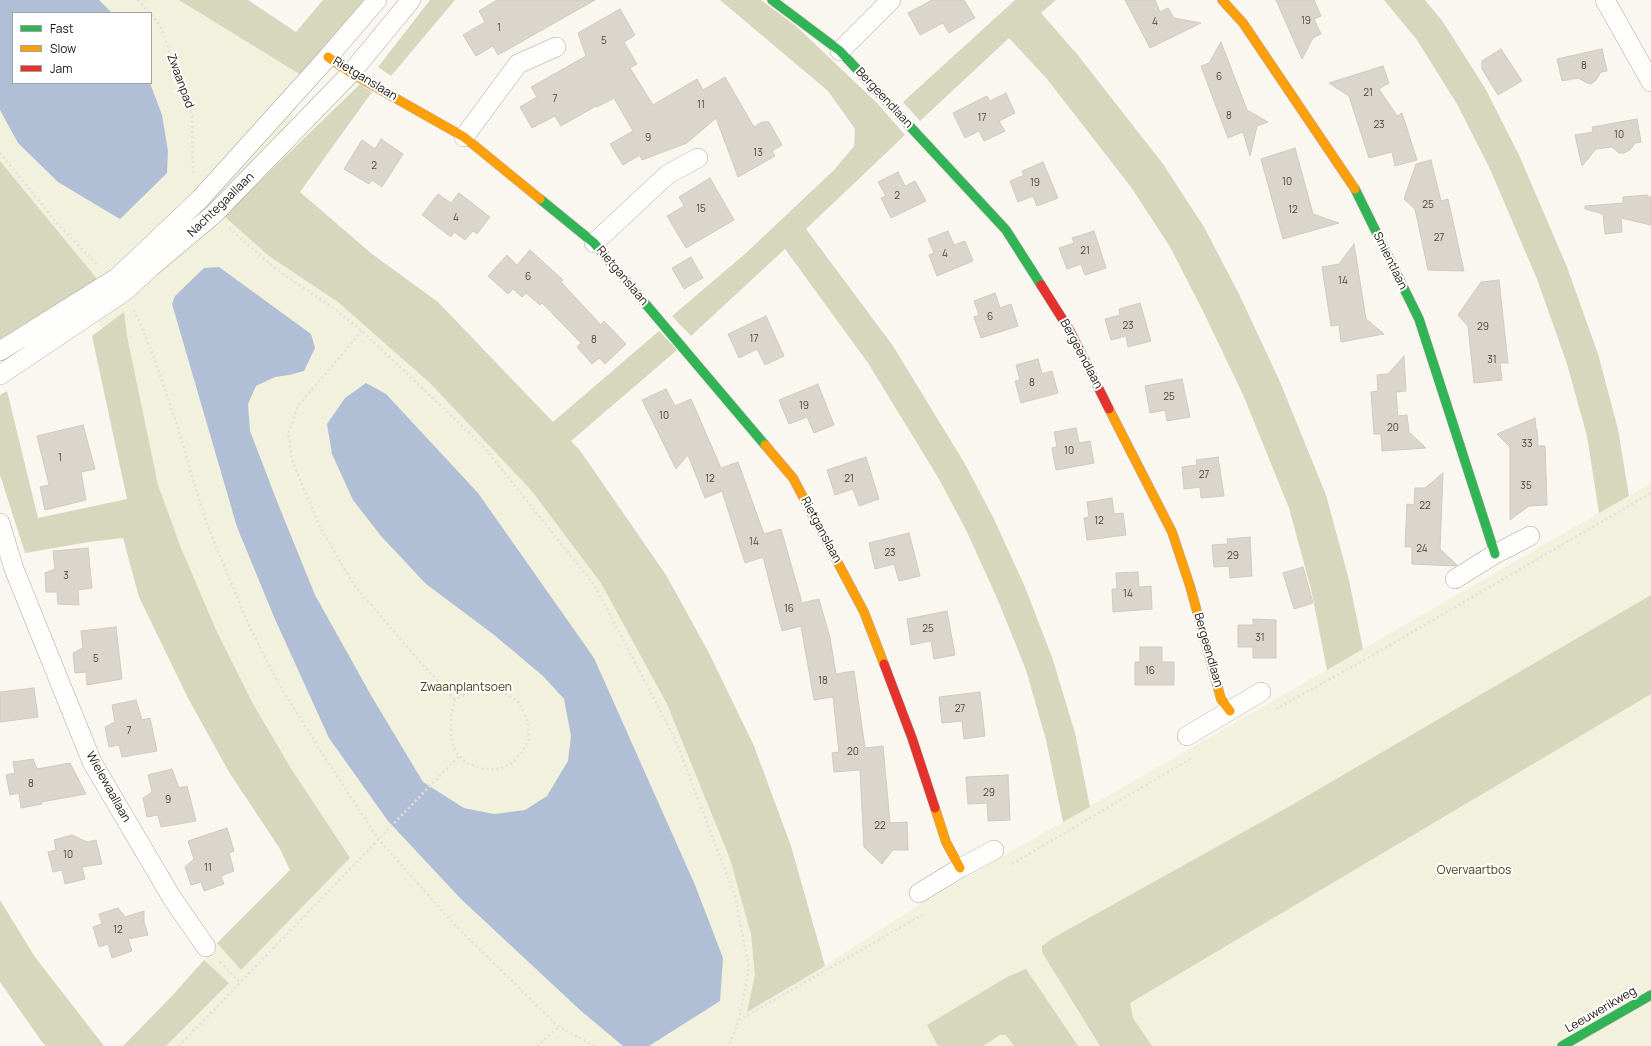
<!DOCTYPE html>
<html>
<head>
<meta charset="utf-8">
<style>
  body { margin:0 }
  #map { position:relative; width:1651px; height:1046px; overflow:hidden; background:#faf6f0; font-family:Manrope,sans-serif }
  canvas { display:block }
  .legend { position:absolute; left:12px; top:12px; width:140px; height:72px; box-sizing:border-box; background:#fff; border:1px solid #a4a29e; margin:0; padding:5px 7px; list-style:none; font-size:12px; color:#1b160d }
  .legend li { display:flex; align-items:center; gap:8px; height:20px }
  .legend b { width:20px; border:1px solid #a4a29e }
</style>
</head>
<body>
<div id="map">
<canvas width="1651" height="1046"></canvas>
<ul class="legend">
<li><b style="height:5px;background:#30b455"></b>Fast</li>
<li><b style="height:5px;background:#ff9f0a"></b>Slow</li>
<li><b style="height:5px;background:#e5322d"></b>Jam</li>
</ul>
</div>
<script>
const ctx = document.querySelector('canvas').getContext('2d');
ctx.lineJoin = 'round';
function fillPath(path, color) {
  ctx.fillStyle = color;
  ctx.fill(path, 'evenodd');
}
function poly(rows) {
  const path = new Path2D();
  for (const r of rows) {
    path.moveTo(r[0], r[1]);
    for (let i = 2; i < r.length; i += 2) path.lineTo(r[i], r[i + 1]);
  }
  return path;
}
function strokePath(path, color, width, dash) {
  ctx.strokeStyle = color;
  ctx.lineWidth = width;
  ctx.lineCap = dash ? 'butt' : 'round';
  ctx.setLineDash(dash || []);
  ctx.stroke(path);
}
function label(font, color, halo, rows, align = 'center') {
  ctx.font = font + ' Manrope,sans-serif';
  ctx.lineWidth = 4;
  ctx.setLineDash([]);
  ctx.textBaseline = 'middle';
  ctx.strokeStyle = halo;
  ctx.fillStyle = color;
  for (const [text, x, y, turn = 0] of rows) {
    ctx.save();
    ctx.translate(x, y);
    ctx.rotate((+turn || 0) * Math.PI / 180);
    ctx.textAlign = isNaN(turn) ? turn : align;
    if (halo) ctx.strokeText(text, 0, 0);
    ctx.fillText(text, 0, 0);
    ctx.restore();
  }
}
const green = poly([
  [0,0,212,0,301,75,293,85,289,193,526,423,804,979,922,903,1651,483,1651,1046,166,1046,229,983,204,960,217,943,241,970,344,864,184,611,111,339,41,252,0,194],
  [13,13,151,13,151,83,13,83]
]);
const forest = poly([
  [179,0,248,0,296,32,323,0,367,0,301,75],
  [430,0,455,0,391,76,378,67],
  [720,0,761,0,797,27,877,103,905,135,806,229,893,346,965,464,993,517,1025,587,1053,660,1075,733,1090,807,1063,822,1046,740,1026,670,997,598,966,530,939,479,868,363,785,249,691,336,672,316,746,253,834,170,854,146,855,129,828,91],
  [1015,0,1056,0,1041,13,1077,54,1163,164,1204,227,1240,296,1280,382,1326,495,1349,580,1363,649,1327,670,1311,589,1289,508,1244,397,1204,313,1170,247,1131,187,1047,79,1009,38,920,121,903,102],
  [1384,0,1425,0,1443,22,1485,88,1519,155,1567,267,1598,354,1618,429,1629,496,1599,513,1587,436,1567,364,1537,279,1490,169,1457,104,1417,40],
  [360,84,372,92,300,192,372,254,438,302,553,422,659,331,677,350,571,441,579,449,666,575,709,653,754,746,791,846,825,966,747,1012,755,975,751,934,730,859,667,704,601,583,531,490,430,383,338,302,269,256,224,216],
  [0,161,97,279,0,344],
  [124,312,127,336,158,485,181,548,216,630,252,702,290,767,350,858,241,970,217,943,290,870,280,849,229,772,188,698,139,597,123,538,89,542,25,553,0,475,0,395,7,391,38,518,127,499,92,336],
  [1651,595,1651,694,1130,1003,1133,1018,1152,1046,1100,1046,1042,952,1042,946,1053,938,1290,806],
  [0,900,35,957,104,1046,46,1046,42,1042,0,982],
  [204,960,229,983,166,1046,123,1046,171,997],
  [1026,969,1078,1046,1014,1046,1006,1035,1000,1035,983,1046,938,1046,927,1025,1007,977]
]);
const water = poly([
  [0,0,99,0,112,13,13,13,13,83,150,83,162,115,168,151,167,173,120,219,58,182,18,143,0,110],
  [219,267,311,334,315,348,304,371,289,375,275,377,256,386,248,404,250,431,278,504,315,595,372,697,423,782,464,808,494,814,525,810,547,796,568,761,571,736,564,699,543,676,493,634,426,584,381,536,353,500,332,454,327,424,345,398,366,383,386,394,478,493,594,658,695,885,723,958,720,1001,649,1046,623,1046,580,1010,461,899,388,821,329,738,274,617,237,527,172,304,175,296,204,268]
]);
const building = poly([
  [497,0,595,0,498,55,493,46,476,56,463,35,485,22,479,11,497,0],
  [932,0,964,0,975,18,949,33,943,23,920,35,908,13,932,0],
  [1125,0,1155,0,1160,12,1168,8,1174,18,1201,23,1150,48,1125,0],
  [1276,0,1314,0,1321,16,1314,19,1321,34,1313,38,1302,59,1276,0],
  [620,9,635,35,624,42,637,64,630,68,653,105,697,79,703,90,725,77,754,127,762,122,769,122,782,145,772,151,775,156,738,177,716,118,687,143,642,160,640,155,623,165,610,144,633,131,614,98,597,107,596,106,561,126,555,116,532,128,520,107,537,97,531,87,586,56,578,33,620,9],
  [1221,42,1247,110,1268,122,1257,126,1250,156,1243,132,1228,138,1201,66,1209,63,1221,42],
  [1501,49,1522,81,1498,95,1482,69,1482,61,1501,49],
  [1602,49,1607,71,1601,72,1596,80,1591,84,1587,83,1578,78,1562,81,1557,59,1602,49],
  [1383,66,1389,83,1379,89,1397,116,1402,113,1417,160,1395,166,1392,152,1369,158,1349,96,1329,83,1383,66],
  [1006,93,1015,113,999,121,1005,131,984,141,979,131,965,138,953,113,987,96,990,101,1006,93],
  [1637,119,1641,142,1635,143,1630,150,1624,153,1619,153,1612,147,1596,149,1582,166,1575,135,1593,132,1592,127,1637,119],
  [381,139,403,154,382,187,372,180,369,184,344,169,362,140,375,149,381,139],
  [1295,148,1313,214,1339,223,1283,239,1261,159,1295,148],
  [1431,160,1441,201,1448,199,1464,271,1428,270,1415,209,1404,199,1416,164,1431,160],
  [1043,162,1058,198,1037,206,1033,196,1018,202,1010,181,1024,175,1022,171,1043,162],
  [898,172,905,186,915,181,926,201,891,218,881,198,886,196,878,182,898,172],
  [710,178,734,220,686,248,667,216,684,206,679,197,710,178],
  [459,193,490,217,477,234,473,231,465,240,454,232,451,237,422,215,438,194,451,203,459,193],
  [1647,195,1647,197,1651,197,1651,225,1621,218,1622,232,1605,234,1603,214,1585,209,1585,206,1623,203,1623,197,1647,195],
  [948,231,954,245,965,241,973,261,937,276,929,255,934,253,928,239,948,231],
  [1094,231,1106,268,1085,275,1081,264,1067,269,1059,248,1074,243,1072,238,1094,231],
  [1354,244,1366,319,1384,334,1341,342,1339,325,1331,326,1322,267,1339,264,1354,244],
  [530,250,563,280,561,282,601,325,604,321,626,344,605,364,599,358,592,364,577,347,581,343,542,303,540,305,526,293,522,297,513,289,508,294,488,276,507,255,517,265,530,250],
  [691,257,703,278,684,289,672,268,691,257],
  [1499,280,1508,363,1500,363,1502,380,1474,383,1468,326,1458,315,1481,282,1499,280],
  [995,293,1000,308,1011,304,1018,326,981,338,974,317,979,315,974,301,995,293],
  [1140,303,1151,341,1128,347,1126,336,1111,340,1105,319,1120,315,1119,309,1140,303],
  [766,316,784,356,765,365,757,349,739,358,728,334,766,316],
  [1404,356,1406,391,1396,392,1398,416,1407,415,1409,432,1426,448,1382,451,1381,434,1374,434,1371,392,1378,391,1377,375,1388,374,1404,356],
  [1038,359,1042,374,1052,371,1058,393,1021,403,1015,381,1020,380,1016,365,1038,359],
  [1182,379,1190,417,1167,421,1165,410,1150,413,1145,386,1182,379],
  [818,384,834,425,814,433,807,417,789,424,779,400,818,384],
  [666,389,675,406,691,399,721,468,738,462,764,534,781,529,802,603,819,599,830,638,836,674,854,671,865,748,883,746,890,823,907,822,908,850,893,850,882,864,864,847,860,770,834,772,832,753,839,752,833,697,814,700,801,626,782,631,763,557,745,563,722,491,705,498,688,455,676,469,642,400,666,389],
  [1535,418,1536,429,1537,429,1538,446,1545,446,1547,505,1529,506,1510,520,1510,447,1497,434,1535,418],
  [83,425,95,469,81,472,86,500,45,510,40,487,49,485,37,436,83,425],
  [1076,428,1079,443,1090,441,1094,463,1056,470,1052,448,1057,447,1054,432,1076,428],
  [866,457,879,499,859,506,853,489,835,495,827,470,866,457],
  [1218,457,1224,496,1201,498,1200,487,1184,489,1182,467,1197,465,1196,460,1218,457],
  [1443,473,1440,549,1457,565,1455,566,1412,564,1412,547,1405,547,1407,504,1414,505,1415,488,1425,488,1443,473],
  [1112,498,1114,514,1123,513,1126,535,1087,540,1084,518,1089,517,1087,502,1112,498],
  [909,533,920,576,899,581,894,564,875,569,869,543,909,533],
  [1250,537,1252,576,1230,578,1229,566,1214,567,1212,545,1228,544,1227,539,1250,537],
  [88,548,92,588,78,590,79,605,58,604,57,592,46,592,45,573,55,569,53,551,88,548],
  [1303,567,1313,603,1294,609,1283,573,1303,567],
  [1138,572,1139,587,1151,586,1152,609,1113,612,1112,589,1117,589,1116,573,1138,572],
  [947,611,955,655,934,659,931,641,911,645,907,619,947,611],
  [1253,619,1276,620,1276,658,1253,658,1253,647,1238,647,1238,625,1253,625,1253,619],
  [116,627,122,679,87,685,86,672,75,673,73,653,83,648,81,631,116,627],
  [1140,647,1162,647,1162,662,1174,662,1174,685,1135,685,1135,662,1140,662,1140,647],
  [34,688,38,717,0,722,0,692,34,688],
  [980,692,985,736,964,739,962,721,942,723,939,697,980,692],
  [136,700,142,720,150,718,157,751,122,757,119,745,109,747,105,727,115,722,112,705,136,700],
  [33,759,37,769,70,763,86,794,41,802,42,804,21,808,19,793,10,795,6,775,15,773,13,762,33,759],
  [172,769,179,788,187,786,196,821,161,827,158,815,147,817,143,798,152,792,148,775,172,769],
  [1008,775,1010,820,988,821,987,803,968,804,966,777,1008,775],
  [227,828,234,851,229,853,234,871,221,876,224,884,204,891,201,882,191,885,185,867,194,859,188,841,227,828],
  [72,835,87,842,96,840,102,864,82,867,85,879,65,884,62,870,53,872,48,852,56,850,54,840,72,835],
  [118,908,125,917,144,911,144,922,148,935,128,939,132,951,112,958,108,944,99,947,93,927,102,924,99,914,118,908]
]);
const path = poly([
  [138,0,149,13],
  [151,15,160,25,192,115,193,174],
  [0,153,57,223,97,265],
  [229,228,277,270,335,309,362,331,483,446,595,586,676,741,735,896,749,968,739,1020,729,1046],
  [134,310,151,349,177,425,205,519,246,619,277,681,320,750,379,840,454,924,559,1027,595,1046],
  [362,331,298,406,288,434,293,463,320,527,354,585,413,654,455,700],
  [481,689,499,690,518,701,528,722,529,739,522,752,512,763,500,769,482,769,467,763,459,756,454,748,451,736,451,717,455,700,466,694,481,689],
  [1276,709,1366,659,1651,493],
  [1012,864,1192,758],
  [220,962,241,983],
  [739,1020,922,915],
  [179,1046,459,756],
  [537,1046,559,1027]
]);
const street = poly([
  [1605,0,1651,82],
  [840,51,891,0],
  [464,137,518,64,556,47],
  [594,243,668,174,698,158],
  [0,351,118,277,200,199,328,57,377,0],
  [0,375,125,291,151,267,214,214,351,73,411,0],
  [0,523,14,569,92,762,172,898,206,947],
  [1455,579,1495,554,1530,536],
  [1187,736,1261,692],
  [919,893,960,868,994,850]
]);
const fast = poly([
  [772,0,840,51,1006,230,1041,285],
  [1355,189,1419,319,1495,554],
  [540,199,594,243,765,445],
  [1562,1046,1651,995]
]);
const slow = poly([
  [1222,0,1243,23,1355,189],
  [328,57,351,73,464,137,540,199],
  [1109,409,1172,532,1190,586,1221,699,1230,711],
  [765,445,793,478,864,612,884,664],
  [935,808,946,842,960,868]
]);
const jam = poly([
  [1041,285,1070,331,1109,409],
  [884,664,912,738,935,808]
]);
const numberNames = [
  ["19",1306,21],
  ["4",1155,22],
  ["1",499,28],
  ["5",604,41],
  ["8",1584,66],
  ["6",1219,77],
  ["21",1368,93],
  ["7",555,99],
  ["11",701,105],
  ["8",1229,116],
  ["17",982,118],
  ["23",1379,125],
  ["10",1619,135],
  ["9",648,138],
  ["13",758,153],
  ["2",374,166],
  ["10",1287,182],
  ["19",1035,183],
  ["2",897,196],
  ["25",1428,205],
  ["15",701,209],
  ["12",1293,210],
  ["4",456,218],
  ["27",1439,238],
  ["21",1085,251],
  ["4",945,254],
  ["6",528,277],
  ["14",1343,281],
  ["6",990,317],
  ["23",1128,326],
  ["29",1483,327],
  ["17",754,339],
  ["8",594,340],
  ["31",1492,360],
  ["8",1032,383],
  ["25",1169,397],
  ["19",804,406],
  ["10",664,416],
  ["20",1393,428],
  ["33",1527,444],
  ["10",1069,451],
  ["1",60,458],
  ["27",1204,475],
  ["12",710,479],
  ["21",849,479],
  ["35",1526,486],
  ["22",1425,506],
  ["12",1099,521],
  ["14",754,542],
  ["24",1422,549],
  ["23",890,553],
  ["29",1233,556],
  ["3",66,576],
  ["14",1128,594],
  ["16",789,609],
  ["25",928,629],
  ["31",1260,638],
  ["5",96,659],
  ["16",1150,671],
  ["18",823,681],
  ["27",960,709],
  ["7",129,731],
  ["20",853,752],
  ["8",31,784],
  ["29",989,793],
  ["9",168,800],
  ["22",880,826],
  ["10",68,855],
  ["11",208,868],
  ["12",118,930]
];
const streetNames = [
  ["Rietganslaan",365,79,31],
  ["Zwaanpad",180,81,70],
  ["Bergeendlaan",884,98,47],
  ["Nachtegaallaan",221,205,-44],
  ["Smientlaan",1390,261,64],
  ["Rietganslaan",622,276,50],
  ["Bergeendlaan",1081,354,62],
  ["Rietganslaan",821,530,62],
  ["Bergeendlaan",1208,650,74],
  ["Wielewaallaan",108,787,61],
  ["Leeuwerikweg",1601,1010,-30]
];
const parkNames = [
  ["Zwaanplantsoen",466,688],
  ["Overvaartbos",1474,871]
];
fillPath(green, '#f1f1de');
fillPath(forest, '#d7d7be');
fillPath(water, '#b0bfd5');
fillPath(building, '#dbd6cc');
strokePath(building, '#cfcac2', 1);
strokePath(street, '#aca8a1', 20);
strokePath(fast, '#aca8a1', 10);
strokePath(slow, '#aca8a1', 10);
strokePath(jam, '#aca8a1', 10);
strokePath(path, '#e1e0de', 2.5, [2, 3]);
strokePath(street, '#fefefd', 19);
strokePath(fast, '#30b455', 9);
strokePath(slow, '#ff9f0a', 9);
strokePath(jam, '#e5322d', 9);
label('10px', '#4b463d', null, numberNames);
label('12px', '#1b160d', '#fff', streetNames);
label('12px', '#414312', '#fff', parkNames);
</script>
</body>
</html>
